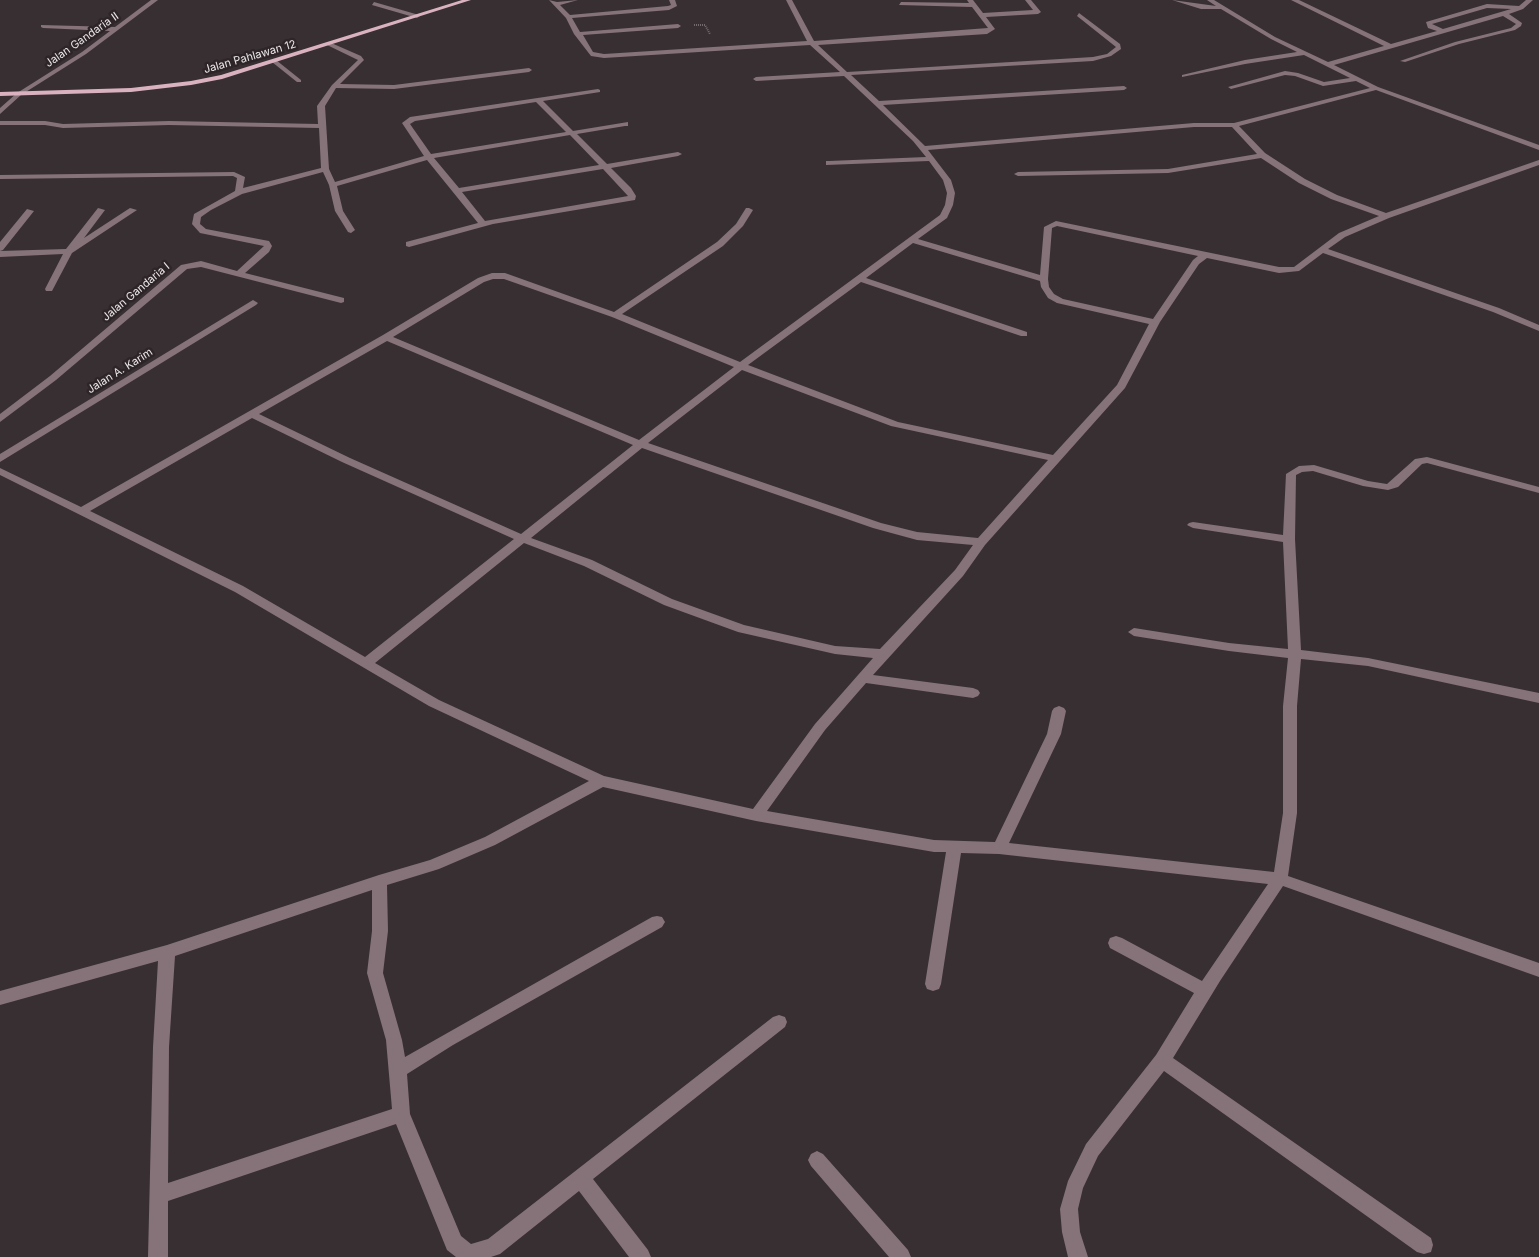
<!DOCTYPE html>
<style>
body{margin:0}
canvas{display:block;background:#372f32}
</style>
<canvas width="1539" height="1257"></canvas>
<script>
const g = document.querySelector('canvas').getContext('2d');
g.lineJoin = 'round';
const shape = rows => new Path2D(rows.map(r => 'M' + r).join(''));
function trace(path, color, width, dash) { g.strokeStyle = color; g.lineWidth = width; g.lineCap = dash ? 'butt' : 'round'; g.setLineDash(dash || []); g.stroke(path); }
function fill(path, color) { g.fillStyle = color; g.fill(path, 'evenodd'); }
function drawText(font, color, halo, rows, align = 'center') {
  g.font = font + ' Inter,sans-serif'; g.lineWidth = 5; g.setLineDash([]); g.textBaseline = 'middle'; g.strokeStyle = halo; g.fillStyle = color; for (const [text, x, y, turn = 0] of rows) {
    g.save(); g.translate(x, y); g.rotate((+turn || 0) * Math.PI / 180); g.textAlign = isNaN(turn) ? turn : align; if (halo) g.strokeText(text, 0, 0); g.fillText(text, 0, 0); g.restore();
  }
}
const path = shape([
 [694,25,705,25,710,34]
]);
const minor = shape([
 [151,0,158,0,86,54,21,95,0,114,0,108,17,93,82,52,110,31,43,28,41,27,41,25,115,27,151,0],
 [549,0,557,2,578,0,560,5,570,15,668,6,671,5,669,0,675,0,677,6,669,10,572,18,580,32,678,24,681,26,678,28,583,35,593,52,604,54,807,41,786,0,792,0,814,41,988,28,972,7,899,5,901,2,969,3,967,0,973,0,983,13,1033,10,1025,0,1031,0,1041,12,1038,14,986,17,995,29,987,34,818,45,847,72,1093,57,1107,54,1116,47,1077,16,1079,13,1120,44,1121,49,1111,56,1093,61,851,75,879,101,1124,86,1127,88,1124,90,883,105,925,146,1194,123,1234,123,1370,88,1356,81,1323,86,1295,76,1285,75,1231,89,1228,87,1285,71,1298,73,1324,82,1350,78,1304,55,1245,64,1182,77,1182,75,1245,60,1297,52,1271,39,1221,9,1201,9,1172,0,1216,6,1207,0,1214,0,1275,37,1328,62,1384,46,1291,0,1299,0,1391,44,1437,31,1428,28,1426,22,1487,4,1519,6,1526,0,1533,0,1523,9,1509,14,1522,23,1521,26,1515,30,1459,44,1405,62,1400,61,1455,42,1511,28,1516,24,1503,16,1334,65,1378,87,1539,145,1539,150,1376,90,1239,126,1265,153,1305,179,1337,195,1386,213,1539,160,1539,165,1389,218,1345,237,1328,249,1499,308,1539,325,1539,331,1493,312,1323,253,1299,271,1279,273,1207,258,1199,264,1160,322,1125,388,985,545,963,576,873,675,973,688,978,690,980,693,978,696,973,698,866,683,825,730,767,811,934,840,995,842,1047,734,1052,711,1054,708,1059,706,1064,708,1066,711,1061,734,1009,843,1274,872,1283,813,1283,706,1288,658,1229,651,1134,636,1128,632,1134,628,1229,643,1288,649,1283,542,1193,528,1187,525,1189,523,1193,522,1283,535,1286,474,1299,466,1314,465,1368,481,1387,484,1415,459,1427,457,1539,487,1539,493,1427,463,1422,464,1398,487,1388,490,1363,486,1313,471,1302,472,1296,475,1295,539,1301,650,1368,658,1539,693,1539,703,1368,666,1301,659,1297,706,1297,813,1288,876,1539,963,1539,977,1283,886,1220,981,1173,1058,1431,1238,1433,1245,1431,1252,1424,1254,1417,1252,1164,1071,1098,1156,1083,1188,1078,1209,1080,1232,1088,1257,1068,1257,1062,1232,1060,1209,1068,1181,1086,1144,1156,1055,1194,993,1110,948,1108,943,1110,938,1116,936,1122,938,1202,981,1268,884,999,854,961,853,941,984,939,989,933,991,927,989,925,984,946,852,934,852,756,821,603,787,495,845,439,869,387,885,388,931,383,973,402,1040,405,1057,652,917,657,916,662,917,665,922,662,927,453,1045,407,1074,410,1114,461,1236,471,1244,488,1239,773,1017,779,1015,785,1017,787,1022,785,1027,593,1179,648,1250,651,1257,629,1257,579,1191,500,1254,491,1257,456,1257,447,1250,396,1124,168,1201,168,1257,148,1257,153,1047,158,961,0,1005,0,991,167,945,379,875,430,860,485,837,589,781,429,706,235,592,0,475,0,468,81,507,383,335,478,278,492,273,505,273,614,312,717,242,736,224,746,208,749,208,753,210,743,226,723,246,622,314,740,362,940,215,945,205,947,193,943,180,929,161,826,165,826,161,829,161,926,157,913,141,844,76,756,81,753,79,756,77,840,72,810,45,604,58,591,56,574,34,566,18,549,0],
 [1487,8,1511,9,1443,29,1432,24,1487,8],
 [1194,127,1232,127,1257,154,1168,169,1018,172,1014,174,1018,176,1168,173,1261,158,1299,183,1331,199,1379,216,1339,233,1294,267,1279,267,1056,221,1044,227,1040,275,918,239,947,218,953,205,955,193,951,180,928,150,1194,127],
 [1057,226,1198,256,1193,260,1153,319,1063,299,1054,294,1049,287,1048,279,1052,228,1057,226],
 [913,243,1040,281,1041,287,1048,298,1057,303,1149,324,1117,385,1053,455,898,422,748,365,861,282,1021,336,1027,336,1027,332,866,278,913,243],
 [493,279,504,279,612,317,734,367,639,440,393,337,484,282,493,279],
 [387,341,633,445,521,534,350,458,259,414,387,341],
 [742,370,891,426,1048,460,978,538,917,532,881,523,648,443,742,370],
 [252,418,342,462,514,539,365,657,243,586,90,511,252,418],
 [642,448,873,528,917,540,973,545,955,570,880,649,835,646,744,625,672,599,592,560,531,538,642,448],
 [524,543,584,566,664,605,738,632,835,654,873,658,815,724,753,809,604,776,439,700,375,663,524,543],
 [372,890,372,931,367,973,386,1040,392,1109,168,1183,169,1047,175,956,372,890],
 [374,2,419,15,420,16,417,18,372,5,374,2],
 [329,42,361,56,364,60,340,84,394,85,529,68,532,70,529,72,394,89,336,88,325,106,329,169,335,182,424,156,402,123,410,117,598,89,600,90,600,92,543,101,573,131,628,122,628,126,625,126,577,134,607,164,678,152,682,154,678,156,611,168,631,188,636,196,635,200,493,224,409,247,406,246,406,242,478,223,427,160,337,186,343,211,355,230,351,233,348,232,335,211,329,185,323,172,242,194,211,210,201,217,200,224,206,229,269,241,272,246,269,252,245,273,344,298,344,302,341,303,201,267,187,269,56,380,0,422,0,414,50,376,181,265,201,261,237,271,264,246,200,233,192,224,194,214,235,191,237,178,233,176,0,179,0,175,234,172,245,177,243,188,321,168,319,128,169,125,63,128,45,125,0,125,0,121,45,121,63,124,169,121,318,124,317,106,332,85,358,60,327,45,326,44,329,42],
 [536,102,566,132,431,154,410,124,415,121,536,102],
 [570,135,599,165,459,188,434,158,570,135],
 [603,169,628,196,485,221,462,192,603,169],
 [272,60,276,60,301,80,301,82,297,82,272,62,272,60],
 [98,208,105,210,84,238,130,208,137,210,72,253,52,291,46,291,45,289,63,254,0,257,0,251,66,249,98,208],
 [27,209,34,211,3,250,0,251,0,242,27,209],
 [253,300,258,303,256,305,0,462,0,454,253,300],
 [817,1151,823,1154,908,1250,911,1257,889,1257,811,1166,808,1160,811,1154,817,1151]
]);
const major = shape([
 [462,0,471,0,222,79,191,85,131,92,0,96,0,92,131,88,191,81,221,75,462,0]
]);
const farStreetnames = [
 ["Jalan Gandaria II",82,40,-35],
 ["Jalan Pahlawan 12",250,57,-16],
 ["Jalan Gandaria I",136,292,-40],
 ["Jalan A. Karim",120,371,-32]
];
trace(path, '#726b6e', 2, [1, 1]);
fill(minor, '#867279');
fill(major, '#dab1bf');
drawText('11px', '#ebe6e8', '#2d2528', farStreetnames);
</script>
